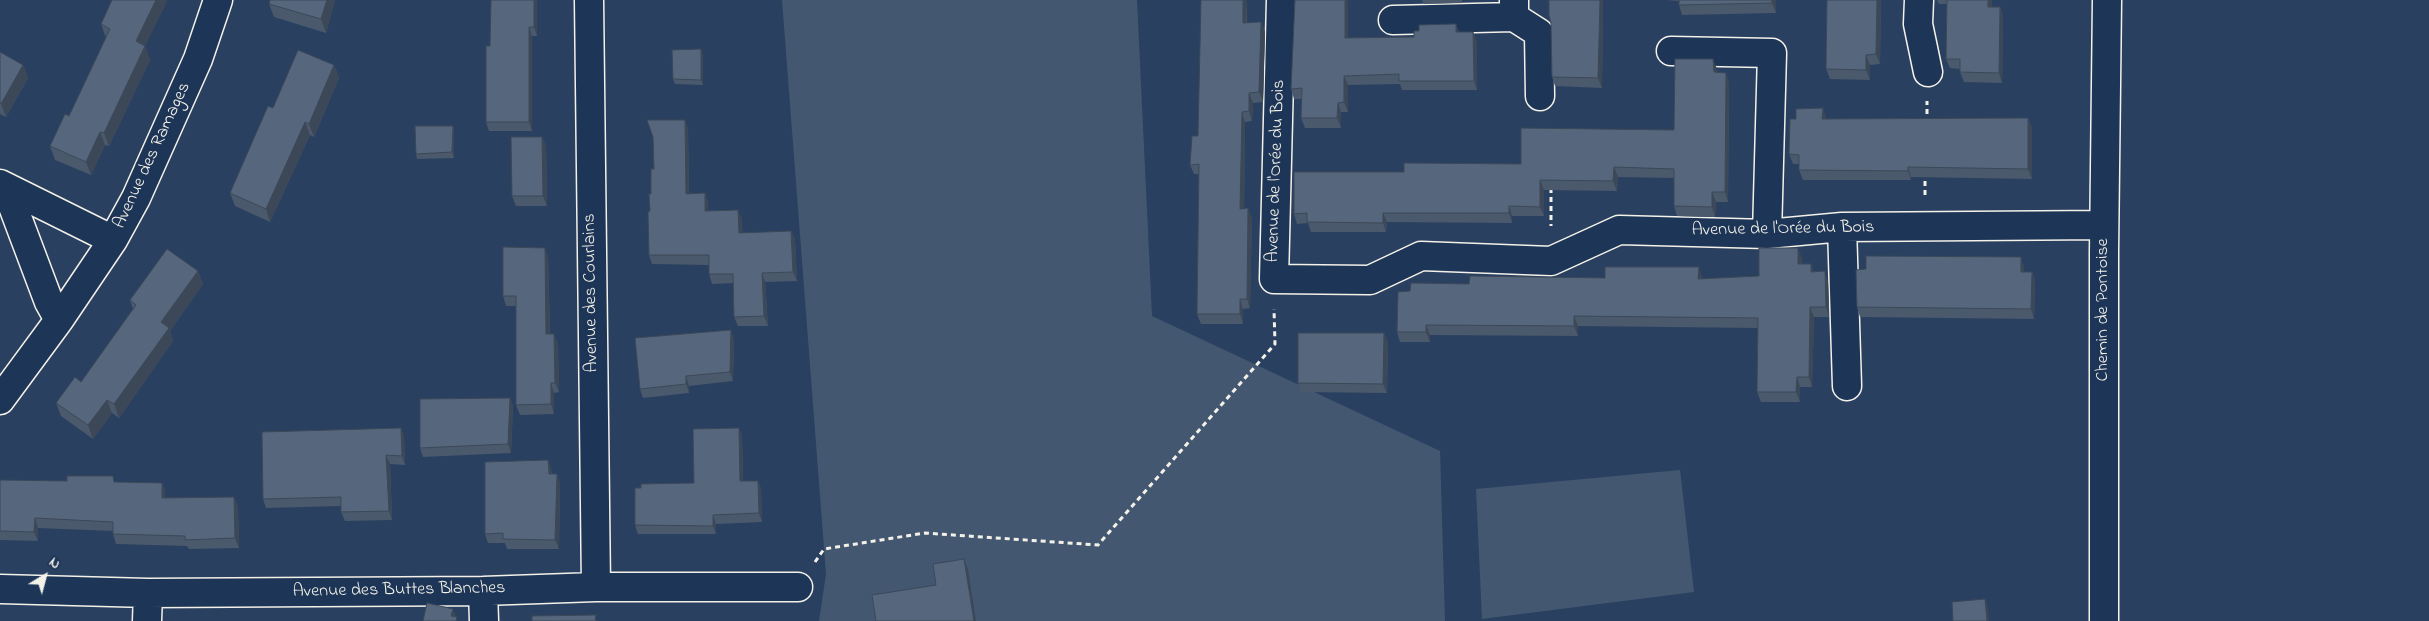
<!DOCTYPE html>
<meta charset="utf-8">
<style>
body{margin:0}
#map{position:relative;width:2429px;height:621px;overflow:hidden;background:#2a4060;font-family:"Indie Flower",sans-serif}
canvas{display:block}
.north{position:absolute;left:20px;top:551px;width:50px;height:50px;-webkit-text-stroke:4px #1d3557;paint-order:stroke;rotate:37deg;font-size:14px;font-weight:700;line-height:20px;text-align:center;color:#f4f1e8}
.north::after{content:'';display:block;margin:auto;width:18px;height:22px;background:#f4f1e8;clip-path:polygon(50% 0,100% 100%,50% 72%,0 100%)}
</style>
<div id="map">
<canvas width="2429" height="621"></canvas>
<div class="north">N</div>
</div>
<script>
const g = document.querySelector('canvas').getContext('2d');
g.lineJoin = 'round';
function fill(path, color) { g.fillStyle = color; g.fill(path, 'evenodd'); }
const shape = rows => new Path2D(rows.map(r => 'M' + r).join(''));
function trace(path, color, width, dash) { g.strokeStyle = color; g.lineWidth = width; g.lineCap = dash ? 'butt' : 'round'; g.setLineDash(dash || []); g.stroke(path); }
function drawText(font, color, halo, rows, align = 'center') {
  g.font = font + ' "Indie Flower",sans-serif'; g.lineWidth = 4.5; g.setLineDash([]); g.textBaseline = 'middle'; g.strokeStyle = halo; g.fillStyle = color; for (const [text, x, y, turn = 0] of rows) {
    g.save(); g.translate(x, y); g.rotate((+turn || 0) * Math.PI / 180); g.textAlign = isNaN(turn) ? turn : align; if (halo) g.strokeText(text, 0, 0); g.fillText(text, 0, 0); g.restore();
  }
}
const green = shape([
 [782,0,1137,0,1152,316,1440,451,1445,621,819,621,826,574],
 [1680,470,1694,592,1482,619,1476,489]
]);
const path = shape([
 [1927,123,1927,101],
 [1551,188,1551,226],
 [1925,195,1925,174],
 [815,562,824,549,925,533,1098,545,1275,344,1274,309]
]);
const street = shape([
 [589,0,596,587],
 [1281,0,1274,279,1370,280,1421,256,1551,261,1619,230,1767,234,1842,227,2104,225],
 [1919,0,1918,24,1928,72],
 [1514,17,1539,33,1540,96],
 [1393,20,1514,17,1514,0],
 [1671,51,1772,53,1767,234],
 [0,184,113,240],
 [6,188,49,302,59,320],
 [1842,227,1847,386],
 [0,400,59,320,113,240,136,198,198,59,218,0],
 [0,589,148,593,483,591,596,587,798,587],
 [483,591,484,621],
 [147,621,148,593],
 [2104,621,2104,252,2107,0]
]);
const wall = shape([
 [335,0,326,33,274,17,269,4],
 [537,0,537,36,532,36,532,131,489,131,486,122,490,46],
 [1295,0,1348,0,1348,38,1414,37,1459,32,1473,32,1477,42,1477,90,1402,90,1400,84,1348,85,1348,112,1341,112,1341,128,1305,128,1301,118,1302,99,1294,99,1291,89],
 [1422,0,1462,0,1462,3,1424,4],
 [1603,0,1602,88,1555,86,1552,77,1551,23],
 [1666,0,1776,0,1776,13,1682,15,1679,5,1679,1],
 [1827,0,1881,0,1880,64,1870,65,1870,80,1830,79,1826,69],
 [1937,0,1992,0,1992,7,2000,7,2003,16,2002,83,1964,82,1960,72,1960,69,1950,68,1946,59,1947,4,1939,4],
 [167,1,145,46,150,60,109,146,105,145,91,175,55,160,50,146,69,116,106,38,101,24],
 [1247,2,1247,23,1261,22,1265,32,1263,102,1253,103,1252,121,1245,122,1244,209,1252,218,1250,308,1243,309,1243,324,1201,324,1197,314,1199,174,1194,174,1190,165,1198,136],
 [0,52,23,65,28,78,6,117,0,114],
 [703,54,703,85,675,84,673,79],
 [334,65,339,78,314,137,310,135,270,222,235,206,230,193,273,108],
 [1717,69,1717,72,1729,82,1728,202,1716,202,1715,217,1677,216,1674,206,1674,178,1618,177,1617,191,1544,190,1544,216,1512,216,1512,223,1387,222,1386,232,1311,232,1308,223,1297,224,1294,214,1404,172,1521,164,1674,130],
 [1826,117,1826,119,2032,127,2032,179,1911,177,1911,180,1803,180,1799,170,1799,164,1793,164,1789,154],
 [453,126,454,131,454,158,417,159,416,154],
 [688,129,689,194,705,193,708,203,708,211,742,219,742,233,791,231,795,240,797,281,765,282,768,326,738,326,734,317,733,283,712,284,709,274,709,265,652,264,649,255,650,211,654,169],
 [542,137,546,147,547,206,516,206,512,196],
 [548,257,550,334,558,343,559,392,554,393,554,414,520,415,516,405,516,306,506,306,503,296],
 [1802,258,1802,264,1828,281,1829,317,1814,317,1812,387,1800,387,1800,402,1761,402,1757,392,1758,328,1578,326,1578,336,1430,335,1430,342,1400,342,1397,332,1410,291,1469,284,1605,278,1702,277,1702,279,1759,276],
 [2024,267,2024,272,2032,272,2035,281,2034,319,1860,317,1857,307],
 [198,271,203,284,170,331,173,341,119,418,112,413,93,439,61,416,56,403,81,382,133,309,130,300],
 [1384,333,1388,343,1387,393,1301,392,1298,383],
 [734,339,733,381,689,386,689,393,643,398,640,389],
 [510,398,513,406,511,453,423,457,420,448],
 [401,428,404,437,405,465,390,464,392,520,345,521,341,512,341,506,266,508,263,499],
 [739,428,742,436,743,481,758,481,761,489,762,522,716,524,716,534,638,534,635,525,694,483],
 [548,460,551,470,552,474,557,474,560,484,559,549,507,549,505,543,488,543,485,534],
 [0,480,162,483,165,492,165,498,238,506,239,548,189,549,187,546,116,544,113,534,113,531,38,528,38,541,0,540]
]);
const shadedWall = shape([
 [156,0,166,0,167,1,141,55,136,41],
 [327,0,335,0,326,33,321,19],
 [534,0,537,0,537,36,534,27],
 [1243,0,1246,0,1247,2,1246,32,1243,23],
 [1345,0,1348,0,1348,48,1345,38],
 [1600,0,1603,0,1602,88,1598,78],
 [1772,0,1776,0,1776,13,1772,3],
 [1877,0,1881,0,1880,64,1876,54],
 [1988,0,1992,0,1992,16,1988,7],
 [2000,7,2003,16,2002,83,1999,73],
 [1261,22,1265,32,1263,102,1259,92],
 [1456,24,1460,34,1456,32],
 [529,27,532,36,532,131,529,122],
 [1473,32,1477,42,1477,90,1474,81],
 [145,46,150,60,109,146,104,133],
 [701,49,703,54,703,85,701,80],
 [1866,55,1870,65,1870,80,1866,70],
 [1713,59,1717,69,1717,82,1714,72],
 [23,65,28,78,6,117,1,104],
 [334,65,339,78,314,137,309,124],
 [1726,73,1729,82,1728,202,1725,192],
 [1344,76,1348,85,1348,112,1344,102],
 [1249,93,1253,103,1252,121,1249,111],
 [1338,103,1341,112,1341,128,1337,118],
 [1823,108,1826,117,1826,129,1822,119],
 [1242,112,1245,122,1244,219,1240,209],
 [2028,118,2032,127,2032,179,2028,169],
 [685,120,688,129,689,203,686,194],
 [305,122,310,135,270,222,266,209],
 [453,126,454,131,454,158,452,152],
 [100,132,105,145,91,175,86,162],
 [542,137,546,147,547,206,543,196],
 [1614,167,1618,177,1617,191,1613,181],
 [1908,167,1911,177,1911,180,1908,171],
 [1540,180,1544,190,1544,216,1540,207],
 [1712,192,1716,202,1715,217,1712,207],
 [705,193,708,203,708,220,705,211],
 [1509,206,1512,216,1512,223,1509,213],
 [1248,208,1252,218,1250,308,1247,299],
 [738,210,742,219,743,243,739,233],
 [1383,213,1387,222,1386,232,1383,223],
 [791,231,795,240,797,281,793,272],
 [545,248,548,257,550,343,546,334],
 [1798,248,1802,258,1801,274,1798,264],
 [2021,257,2024,267,2024,282,2021,272],
 [1811,264,1814,273,1811,272],
 [1699,267,1702,277,1702,289,1698,279],
 [198,271,203,284,170,331,173,341,119,418,114,404,161,322],
 [1825,271,1828,281,1829,317,1826,307],
 [2032,272,2035,281,2034,319,2031,309],
 [762,273,765,282,768,326,764,316],
 [1240,299,1243,309,1243,324,1240,314],
 [1810,307,1814,317,1812,387,1809,377],
 [1574,316,1578,326,1578,336,1574,326],
 [1426,325,1430,335,1430,342,1426,332],
 [731,330,734,339,733,381,730,372],
 [1384,333,1388,343,1387,393,1383,384],
 [554,334,558,343,559,392,555,383],
 [686,376,689,386,689,393,686,384],
 [1797,377,1800,387,1800,402,1796,392],
 [551,383,554,393,554,414,551,404],
 [510,398,513,406,511,453,508,444],
 [107,400,112,413,93,439,88,425],
 [401,428,404,437,405,465,402,456],
 [739,428,742,436,743,490,740,481],
 [386,455,390,464,392,520,389,511],
 [548,460,551,470,553,484,549,474],
 [557,474,560,484,559,549,555,540],
 [758,481,761,489,762,522,759,513],
 [162,483,165,492,165,508,162,498],
 [234,497,238,506,239,548,235,538],
 [713,515,716,524,716,534,713,526],
 [35,518,38,528,38,541,34,532],
 [964,559,968,569,976,621,974,621],
 [1985,599,1988,608,1989,621,1987,621],
 [453,609,456,616,455,621,451,616]
]);
const building = shape([
 [112,0,156,0,136,41,145,46,104,133,100,132,86,162,50,146,65,114,69,116,110,29,101,24,112,0],
 [270,0,327,0,321,19,269,4,270,0],
 [491,0,534,0,534,27,529,27,529,122,486,122,486,46,490,46,491,0],
 [1201,0,1243,0,1243,23,1261,22,1259,92,1249,93,1249,111,1242,112,1240,209,1248,208,1247,299,1240,299,1240,314,1197,314,1199,164,1190,165,1192,136,1198,136,1201,0],
 [1295,0,1345,0,1345,38,1414,37,1414,31,1419,31,1419,25,1456,24,1456,32,1473,32,1474,81,1399,81,1399,74,1344,76,1344,102,1338,103,1337,118,1301,118,1302,88,1291,89,1295,0],
 [1549,0,1600,0,1598,78,1552,77,1551,23,1549,15,1549,0],
 [1679,0,1772,0,1772,3,1679,5,1679,0],
 [1827,0,1877,0,1876,54,1866,55,1866,70,1826,69,1827,0],
 [1947,0,1988,0,1988,7,2000,7,1999,73,1960,72,1960,59,1946,59,1947,0],
 [701,49,701,80,673,79,672,50,701,49],
 [298,50,334,65,309,124,305,122,266,209,230,193,268,106,273,108,298,50],
 [0,52,23,65,1,104,0,103,0,52],
 [1675,59,1713,59,1714,72,1726,73,1725,192,1712,192,1712,207,1674,206,1674,169,1614,167,1613,181,1540,180,1540,207,1509,206,1509,213,1383,213,1383,223,1307,222,1307,213,1294,214,1294,172,1404,172,1404,163,1521,164,1521,128,1674,130,1675,59],
 [1823,108,1822,119,2028,118,2028,169,1908,167,1908,171,1799,170,1799,155,1789,154,1790,119,1796,119,1796,109,1823,108],
 [647,120,685,120,686,194,705,193,705,211,738,210,739,233,791,231,793,272,762,273,764,316,734,317,733,274,709,274,709,255,649,255,648,212,650,211,649,194,651,194,651,169,654,169,653,137,647,120],
 [415,126,453,126,452,152,416,154,415,126],
 [511,137,542,137,543,196,512,196,511,137],
 [503,247,545,248,546,334,554,334,555,383,551,383,551,404,516,405,516,296,503,296,503,247],
 [1759,248,1798,248,1798,264,1811,264,1811,272,1825,271,1826,307,1810,307,1809,377,1797,377,1796,392,1757,392,1758,318,1574,316,1574,326,1426,325,1426,332,1397,332,1398,292,1410,291,1411,283,1469,284,1470,276,1605,278,1605,267,1699,267,1698,279,1759,276,1759,248],
 [167,249,198,271,161,322,169,328,114,404,107,400,88,425,56,403,75,377,81,382,136,305,130,300,167,249],
 [1866,256,2021,257,2021,272,2032,272,2031,309,1857,307,1856,270,1866,269,1866,256],
 [731,330,730,372,686,376,686,384,640,389,635,338,731,330],
 [1298,333,1384,333,1383,384,1298,383,1298,333],
 [510,398,508,444,420,448,420,399,510,398],
 [401,428,402,456,386,455,389,511,341,512,341,497,263,499,262,432,401,428],
 [739,428,740,481,758,481,759,513,713,515,713,526,635,525,635,488,641,488,641,484,694,483,693,429,739,428],
 [548,460,549,474,557,474,555,540,503,539,503,533,485,534,485,462,548,460],
 [67,476,113,476,114,482,162,483,162,498,234,497,235,538,185,540,185,536,113,534,113,522,35,518,34,532,0,531,0,480,67,481,67,476],
 [964,559,974,621,876,621,872,595,936,585,933,564,964,559],
 [1985,599,1987,621,1953,621,1952,602,1985,599],
 [427,603,453,609,451,616,457,617,456,621,423,621,427,603],
 [596,615,595,620,599,621,532,621,532,616,596,615]
]);
const streetNames = [
 ["Avenue des Ramages",153,156,-65],
 ["Avenue de l'Orée du Bois",1277,171,-88],
 ["Avenue de l'Orée du Bois",1783,230,-1],
 ["Avenue des Courlains",592,293,-91],
 ["Chemin de Pontoise",2104,310,-90],
 ["Avenue des Buttes Blanches",399,591,-1]
];
fill(green, '#445771');
trace(street, '#f4f1e8', 31);
trace(path, '#f4f1e8', 3, [5, 4]);
trace(street, '#1d3557', 28);
fill(wall, '#4a596c');
fill(shadedWall, '#3c4858');
fill(building, '#56677d');
trace(building, '#3c4858', 1);
drawText('18px', '#f4f1e8', '#1d3557', streetNames);
</script>
